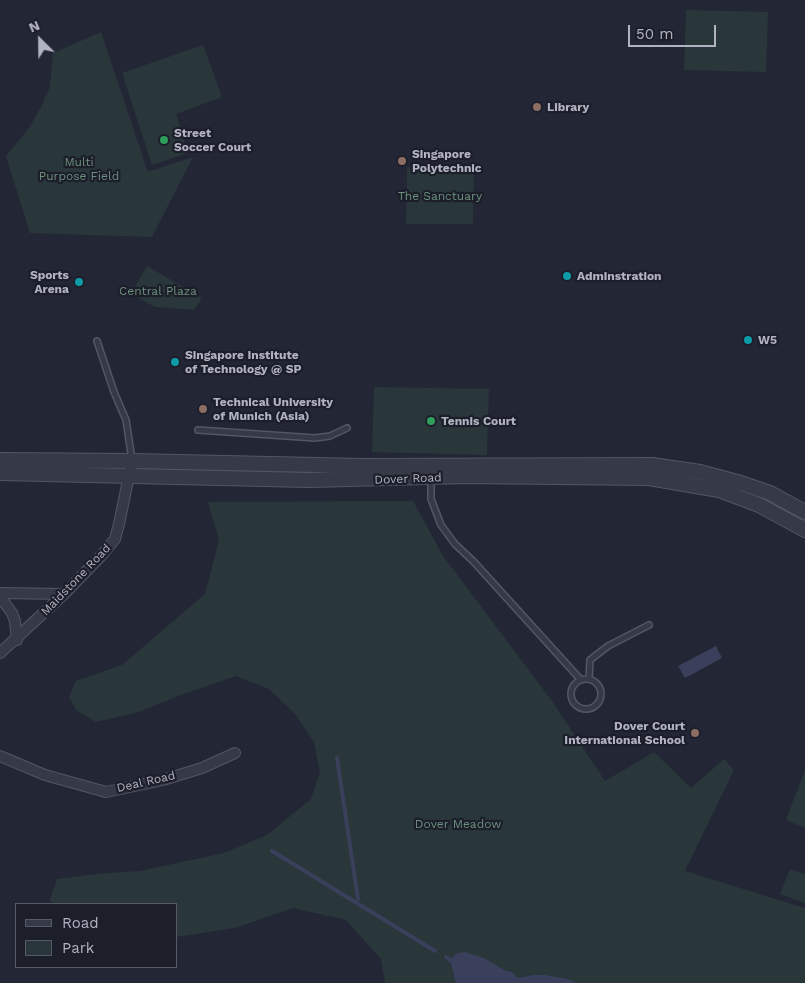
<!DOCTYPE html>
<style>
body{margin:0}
#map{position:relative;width:805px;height:983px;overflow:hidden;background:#232735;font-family:"Work Sans",sans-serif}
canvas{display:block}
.legend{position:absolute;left:15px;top:903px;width:162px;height:65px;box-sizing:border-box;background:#1c1e2a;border:1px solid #585a67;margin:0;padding:6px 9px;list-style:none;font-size:15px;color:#b1b3c2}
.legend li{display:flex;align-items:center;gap:10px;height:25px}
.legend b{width:25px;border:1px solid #585a67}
.north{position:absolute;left:15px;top:15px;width:50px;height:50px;-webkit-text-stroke:4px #1c1e2a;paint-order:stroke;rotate:337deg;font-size:14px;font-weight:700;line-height:20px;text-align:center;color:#b1b3c2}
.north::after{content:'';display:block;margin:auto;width:18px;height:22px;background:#b1b3c2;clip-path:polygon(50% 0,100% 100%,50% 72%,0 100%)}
.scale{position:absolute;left:628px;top:25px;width:88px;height:22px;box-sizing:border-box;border:2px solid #b1b3c2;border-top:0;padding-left:6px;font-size:15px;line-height:18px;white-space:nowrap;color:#b1b3c2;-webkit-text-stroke:4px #1c1e2a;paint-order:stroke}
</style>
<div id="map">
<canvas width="805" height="983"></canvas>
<ul class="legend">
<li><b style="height:6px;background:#363946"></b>Road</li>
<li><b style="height:14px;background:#29363a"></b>Park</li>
</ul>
<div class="north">N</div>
<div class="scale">50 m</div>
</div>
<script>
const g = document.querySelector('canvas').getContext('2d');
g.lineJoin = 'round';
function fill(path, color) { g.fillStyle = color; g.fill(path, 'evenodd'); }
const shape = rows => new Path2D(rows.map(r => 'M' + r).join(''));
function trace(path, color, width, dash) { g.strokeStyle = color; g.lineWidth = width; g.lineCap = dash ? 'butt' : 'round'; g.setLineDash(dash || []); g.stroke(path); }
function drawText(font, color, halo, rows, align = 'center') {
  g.font = font + ' "Work Sans",sans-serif'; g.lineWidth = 4.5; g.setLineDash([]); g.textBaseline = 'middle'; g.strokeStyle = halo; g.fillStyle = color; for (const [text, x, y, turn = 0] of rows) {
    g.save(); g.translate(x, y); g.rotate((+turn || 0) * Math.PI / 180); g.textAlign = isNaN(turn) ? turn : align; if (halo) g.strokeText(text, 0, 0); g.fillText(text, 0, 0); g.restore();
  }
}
const green = shape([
 [686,10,768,12,766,72,684,70],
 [101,32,148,172,193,157,152,237,30,233,6,156,29,128,41,107,50,87,53,53],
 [203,45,222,97,176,114,188,153,152,165,122,73],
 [407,167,474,168,473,224,406,224],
 [147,266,202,298,194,310,155,307,131,294],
 [374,387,489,389,487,455,372,452],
 [413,501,443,556,552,701,605,781,654,752,691,788,724,759,734,770,685,871,805,908,805,983,385,983,381,959,346,920,293,908,235,928,176,937,176,904,53,904,50,900,57,879,96,874,140,871,224,853,267,835,311,799,320,772,314,742,295,714,269,689,236,676,178,696,139,712,96,722,76,710,69,697,76,681,122,665,205,594,219,540,208,502],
 [805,770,805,828,786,820],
 [790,869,805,874,805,903,780,894]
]);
const water = shape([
 [716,646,722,658,685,678,678,666],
 [465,952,484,958,504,970,512,972,517,978,534,975,545,975,567,979,576,983,456,983,450,960,457,953]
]);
const stream = shape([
 [337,758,358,899],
 [272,851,435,951],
 [446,957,450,960]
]);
const service = shape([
 [97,341,114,392,126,420,132,460],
 [198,430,315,438,330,436,347,428],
 [431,479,431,499,441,525,455,544,474,562,581,680],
 '571 694a15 15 0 1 1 30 0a15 15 0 1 1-30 0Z',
 [589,679,590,660,608,646,649,625]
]);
const minor = shape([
 [0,593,64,594],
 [0,597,12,613,15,621,17,640],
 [0,653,64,594,101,556,115,539,119,524,132,461],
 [0,756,45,775,106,792,163,780,202,768,235,753]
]);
const tertiary = shape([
 [0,460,132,461,363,466,652,465,700,472,741,483,770,493,805,512],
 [0,473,309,480,466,476,649,478,719,490,759,505,805,530]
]);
const markers = [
 [537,107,5,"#8d6e63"],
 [164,140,5,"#2e9e5b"],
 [402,161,5,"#8d6e63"],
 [567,276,5,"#0f9aa8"],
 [79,282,5,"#0f9aa8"],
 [748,340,5,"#0f9aa8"],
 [175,362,5,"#0f9aa8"],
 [203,409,5,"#8d6e63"],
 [431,421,5,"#2e9e5b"],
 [695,733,5,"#8d6e63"]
];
const poiNames = [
 ["Library",547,107],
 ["Street",174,133],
 ["Soccer Court",174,147],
 ["Singapore",412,154],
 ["Polytechnic",412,168],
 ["Sports",69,275,"right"],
 ["Arena",69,289,"right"],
 ["Adminstration",577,276],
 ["W5",758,340],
 ["Singapore Institute",185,355],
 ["of Technology @ SP",185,369],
 ["Technical University",213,402],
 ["of Munich (Asia)",213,416],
 ["Tennis Court",441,421],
 ["Dover Court",685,726,"right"],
 ["International School",685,740,"right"]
];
const parkNames = [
 ["Multi",79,162],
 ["Purpose Field",79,176],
 ["The Sanctuary",440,196],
 ["Central Plaza",158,291],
 ["Dover Meadow",458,824]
];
const streetNames = [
 ["Dover Road",408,479,-2],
 ["Maidstone Road",76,580,-46],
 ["Deal Road",146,782,-13]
];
fill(green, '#29363a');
fill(water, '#3a405c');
trace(stream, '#3a405c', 4);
trace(service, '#545664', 8);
trace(minor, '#545664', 12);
trace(tertiary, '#545664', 16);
trace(service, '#363946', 5);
trace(minor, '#363946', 10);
trace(tertiary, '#363946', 14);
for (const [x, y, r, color] of markers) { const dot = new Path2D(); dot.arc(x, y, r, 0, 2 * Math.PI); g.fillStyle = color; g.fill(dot); trace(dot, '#1c1e2a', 2); }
drawText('bold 12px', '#b1b3c2', '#1c1e2a', poiNames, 'left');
drawText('12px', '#6b907c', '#1c1e2a', parkNames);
drawText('12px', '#b1b3c2', '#1c1e2a', streetNames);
</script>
